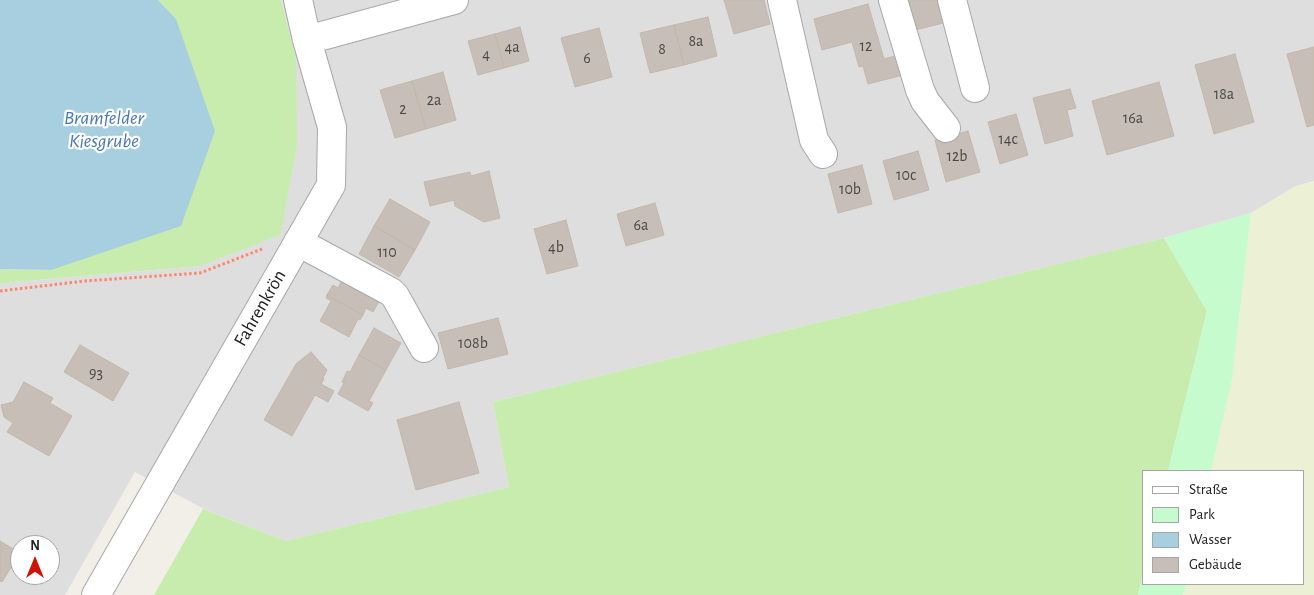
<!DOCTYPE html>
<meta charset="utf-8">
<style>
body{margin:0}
#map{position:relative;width:1314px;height:595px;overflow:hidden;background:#f2efe8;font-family:"Alegreya Sans",sans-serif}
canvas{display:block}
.legend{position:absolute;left:1142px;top:470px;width:162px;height:115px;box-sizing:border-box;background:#fff;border:1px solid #a6a6a6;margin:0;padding:6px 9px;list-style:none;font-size:15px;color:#212121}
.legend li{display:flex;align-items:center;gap:10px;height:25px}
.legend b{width:25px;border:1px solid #a6a6a6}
.north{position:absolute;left:10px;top:535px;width:50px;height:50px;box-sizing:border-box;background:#fff;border:1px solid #a6a6a6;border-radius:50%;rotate:0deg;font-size:14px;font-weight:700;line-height:20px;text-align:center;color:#212121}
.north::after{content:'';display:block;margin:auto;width:18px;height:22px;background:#d31000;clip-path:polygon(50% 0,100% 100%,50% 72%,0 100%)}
</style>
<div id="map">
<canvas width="1314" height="595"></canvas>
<ul class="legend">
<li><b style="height:6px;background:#fff"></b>Straße</li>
<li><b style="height:14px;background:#c6fbce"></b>Park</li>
<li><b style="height:14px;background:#a8cfe0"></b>Wasser</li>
<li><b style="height:14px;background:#c7bfb7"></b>Gebäude</li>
</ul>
<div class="north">N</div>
</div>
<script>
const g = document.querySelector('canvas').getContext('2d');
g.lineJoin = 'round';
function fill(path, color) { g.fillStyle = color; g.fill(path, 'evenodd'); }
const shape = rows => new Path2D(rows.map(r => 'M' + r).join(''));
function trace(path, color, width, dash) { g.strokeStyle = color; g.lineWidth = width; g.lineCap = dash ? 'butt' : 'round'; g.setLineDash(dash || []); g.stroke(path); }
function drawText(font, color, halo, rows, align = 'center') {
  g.font = font + ' "Alegreya Sans",sans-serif'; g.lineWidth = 4.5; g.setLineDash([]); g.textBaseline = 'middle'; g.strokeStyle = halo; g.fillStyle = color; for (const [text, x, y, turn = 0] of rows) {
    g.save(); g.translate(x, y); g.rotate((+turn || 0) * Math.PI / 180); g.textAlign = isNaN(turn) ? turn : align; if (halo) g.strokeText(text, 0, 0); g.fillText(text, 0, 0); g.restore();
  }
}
const residential = shape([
 [281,0,1314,0,1314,181,1296,186,1251,213,1164,238,493,402,509,487,286,541,204,509,135,472,65,595,0,595,0,284,13,282,200,266,296,59],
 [20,545,50,545,50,575,20,575]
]);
const farmland = shape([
 [1314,181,1314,595,1183,595,1186,584,1303,584,1303,471,1211,471,1232,379,1251,213,1296,186]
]);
const grass = shape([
 [158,0,281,0,296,59,297,146,280,235,200,266,13,282,0,284,0,269,51,270,176,19],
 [1164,238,1207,311,1168,471,1143,471,1143,574,1138,595,154,595,203,509,286,541,509,487,493,402]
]);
const park = shape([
 [1251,213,1232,379,1211,471,1168,471,1207,311,1164,238],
 [1143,574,1143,584,1186,584,1183,595,1138,595]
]);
const water = shape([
 [0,0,158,0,176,19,215,131,181,226,51,270,0,269]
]);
const building = shape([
 [724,0,764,0,770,24,734,34,724,0],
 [902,0,937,0,943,23,911,31,902,0],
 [868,4,884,59,902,54,907,74,868,84,863,66,859,67,852,42,822,50,814,19,868,4],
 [708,17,717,56,684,65,674,25,708,17],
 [674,25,684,65,650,73,640,33,674,25],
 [520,27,529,61,504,68,495,34,520,27],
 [599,28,612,77,575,87,561,38,599,28],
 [495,34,504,68,478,75,468,41,495,34],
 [1314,47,1314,125,1307,127,1287,54,1314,47],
 [1235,54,1254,122,1214,134,1195,65,1235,54],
 [443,72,456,120,426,129,412,81,443,72],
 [412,81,426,129,395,138,380,90,412,81],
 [1159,82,1174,136,1107,155,1092,101,1159,82],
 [1070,89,1076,108,1067,110,1073,136,1045,144,1033,98,1070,89],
 [1016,114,1028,155,1000,164,988,122,1016,114],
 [968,131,980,172,946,182,935,140,968,131],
 [918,151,929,190,894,200,883,161,918,151],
 [862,165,872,204,838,213,828,174,862,165],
 [489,171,500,218,484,222,455,206,454,200,430,206,424,182,470,172,471,176,489,171],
 [390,199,430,222,415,250,374,226,390,199],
 [655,203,664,235,626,246,617,214,655,203],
 [566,220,578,266,547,274,534,229,566,220],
 [374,226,415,250,399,277,359,254,374,226],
 [345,275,382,296,373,312,366,308,363,315,327,295,333,285,338,288,345,275],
 [327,295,363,315,360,320,358,319,349,337,320,321,331,301,326,298,327,295],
 [498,318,508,354,448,369,438,333,498,318],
 [374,328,401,343,386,370,359,355,374,328],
 [80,345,129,373,113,401,64,372,80,345],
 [311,352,327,370,323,378,324,379,321,384,334,391,328,402,315,395,292,436,264,420,296,364,311,352],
 [359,355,386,370,369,401,373,403,368,411,338,394,344,383,342,382,347,371,350,372,359,355],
 [24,382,53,398,50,403,72,416,49,456,7,432,13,423,4,417,1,405,13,402,24,382],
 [459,402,479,473,416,490,397,420,459,402],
 [0,541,20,553,2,582,0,581,0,541]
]);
const path = shape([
 [0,291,85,281,200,273,262,249]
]);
const minor = shape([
 [782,0,814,140,823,154],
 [893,0,920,90,925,101,946,128],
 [952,0,975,88],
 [307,40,454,0],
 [298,242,391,292,395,296,424,348],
 [96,595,331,185,332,127,307,40,298,0]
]);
const numberNames = [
 ["8a",696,41],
 ["12",866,46],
 ["4a",512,47],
 ["8",662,49],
 ["4",486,54],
 ["6",587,58],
 ["18a",1224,94],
 ["2a",434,100],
 ["2",403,109],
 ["16a",1133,118],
 ["14c",1008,139],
 ["12b",957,156],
 ["10c",906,175],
 ["10b",850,189],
 ["6a",641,225],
 ["4b",556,247],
 ["110",387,252],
 ["108b",473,343],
 ["93",96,373]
];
const streetNames = [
 ["Fahrenkrön",260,308,-60]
];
const waterNames = [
 ["Bramfelder",104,118],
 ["Kiesgrube",104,141]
];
fill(residential, '#dfdede');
fill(farmland, '#ecf0d4');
fill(grass, '#c7ecae');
fill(park, '#c6fbce');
fill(water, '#a8cfe0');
fill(building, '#c7bfb7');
trace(building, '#c4b7aa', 1);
trace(minor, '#a8a8a8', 30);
trace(path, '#fc886e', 3, [2.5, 2.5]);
trace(minor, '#fff', 28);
drawText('16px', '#4a4846', null, numberNames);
drawText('19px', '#212121', '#fff', streetNames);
drawText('italic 20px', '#4a77b4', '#fff', waterNames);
</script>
